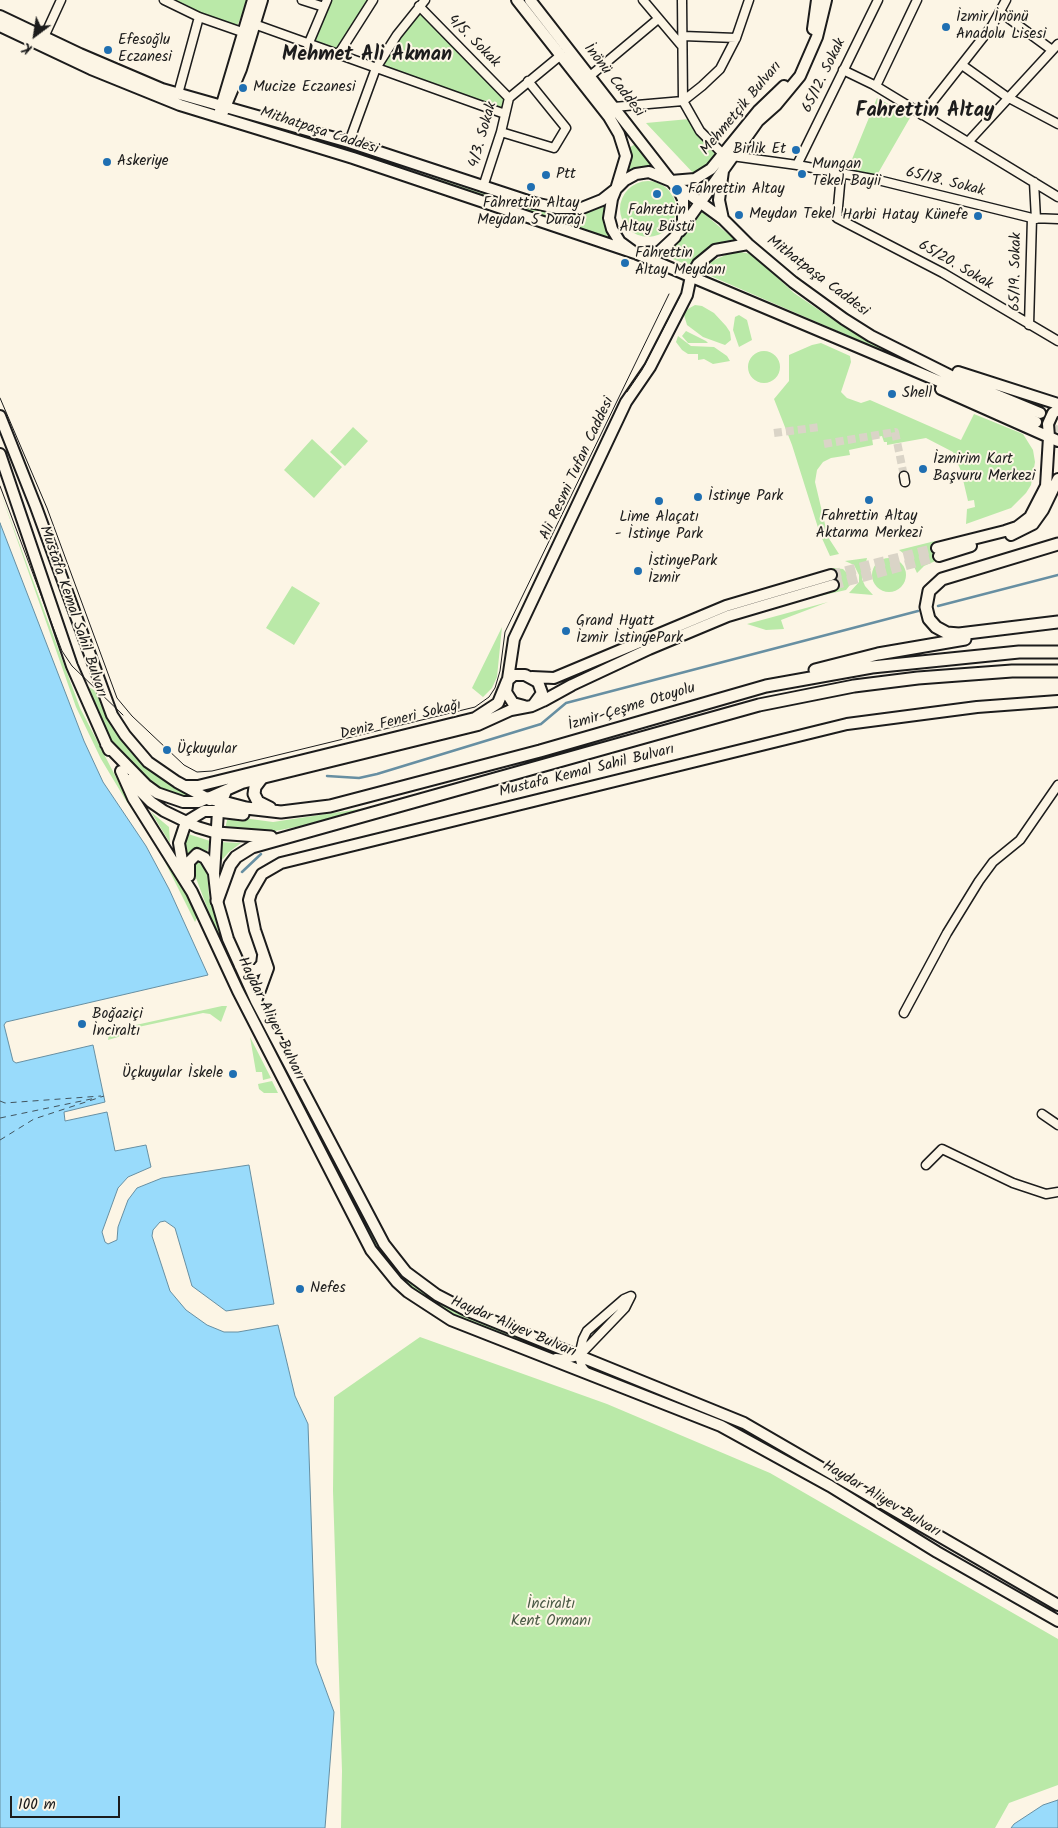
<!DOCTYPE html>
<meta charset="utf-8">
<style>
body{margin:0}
#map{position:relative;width:1058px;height:1828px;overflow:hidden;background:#fcf5e5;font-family:Kalam,sans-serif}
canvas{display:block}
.north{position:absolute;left:10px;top:10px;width:50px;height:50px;-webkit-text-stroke:4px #fcf5e5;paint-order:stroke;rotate:211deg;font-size:14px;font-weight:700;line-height:20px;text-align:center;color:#1c1c1c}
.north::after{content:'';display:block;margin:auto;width:18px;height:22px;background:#1c1c1c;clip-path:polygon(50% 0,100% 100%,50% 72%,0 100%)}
.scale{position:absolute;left:10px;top:1796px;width:110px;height:22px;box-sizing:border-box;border:2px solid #1c1c1c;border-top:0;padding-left:6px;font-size:15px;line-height:18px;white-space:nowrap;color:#1c1c1c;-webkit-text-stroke:4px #fcf5e5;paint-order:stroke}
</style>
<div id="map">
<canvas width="1058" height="1828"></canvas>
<div class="north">K</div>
<div class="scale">100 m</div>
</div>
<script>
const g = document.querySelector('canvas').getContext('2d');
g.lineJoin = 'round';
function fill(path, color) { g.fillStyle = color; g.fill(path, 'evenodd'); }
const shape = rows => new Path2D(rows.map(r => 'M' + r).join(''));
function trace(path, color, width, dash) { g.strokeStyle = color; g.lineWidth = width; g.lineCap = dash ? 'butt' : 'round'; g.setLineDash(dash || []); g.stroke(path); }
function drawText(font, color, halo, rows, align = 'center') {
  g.font = font + ' Kalam,sans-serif'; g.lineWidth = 4; g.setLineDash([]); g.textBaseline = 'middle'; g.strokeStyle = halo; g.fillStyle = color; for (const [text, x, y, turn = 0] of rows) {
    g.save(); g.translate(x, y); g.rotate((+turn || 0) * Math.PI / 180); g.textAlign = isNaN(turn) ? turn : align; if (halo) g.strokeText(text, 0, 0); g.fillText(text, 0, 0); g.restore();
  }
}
const green = shape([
 [174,0,248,0,235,31],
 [327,0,373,0,338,55,308,45],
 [419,6,509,98,505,114,376,68],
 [877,98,911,116,877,175,848,169],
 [230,112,519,205,557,215,581,215,606,206,606,220,611,239,230,117],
 [689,119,721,154,695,175,646,123],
 [635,144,652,166,628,171,629,148],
 '620 209a28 28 0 1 1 56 0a28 28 0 1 1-56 0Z',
 [701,211,735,240,718,243,707,248,690,266,663,255],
 [740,252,752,254,794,293,841,325,902,359,706,274,706,270,712,261,728,254],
 [695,305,702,306,714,313,726,326,730,332,731,340,725,345,703,337,687,325,684,315,688,309],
 [739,315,747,320,752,340,739,347,733,330,735,317],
 [686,331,706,341,708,343,688,343,682,336],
 [678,336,691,346,714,347,727,356,730,361,713,364,704,359,698,360,698,354,688,354,682,350,676,342],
 [821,343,850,356,851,362,841,392,847,398,861,403,870,400,961,440,974,414,1023,434,1033,450,1035,462,1031,485,1026,493,1011,508,966,524,967,509,975,507,974,500,968,501,961,471,953,452,926,438,887,445,887,442,884,442,882,436,872,438,873,445,849,450,850,455,831,458,823,462,817,470,815,482,828,537,839,554,830,556,820,534,792,445,774,399,789,381,789,355,812,345],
 '748 367a16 16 0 1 1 32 0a16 16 0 1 1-32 0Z',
 [353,427,368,441,345,466,330,452],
 [312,439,342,467,314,498,284,470],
 [0,491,80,708,120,785,175,870,198,916,195,922,155,842,125,799,101,759,76,707],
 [935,541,940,559,924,566,917,573,910,558,899,550],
 '872 575a17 17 0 1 1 34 0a17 17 0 1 1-34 0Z',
 [867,558,862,579,865,586,873,595,849,593,859,582,859,575,854,565,845,561],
 [834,568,843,569,851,577,850,585,846,590,789,603,835,589,831,573,770,589],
 [292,586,320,603,294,645,266,628],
 [828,602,781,620,784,629,766,630,747,624],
 [502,627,497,677,492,688,483,697,472,688],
 [89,687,97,692,115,732,140,762,164,781,192,796,182,798,168,795,149,784,113,745,98,714],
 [373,807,347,817,270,832,225,829,228,816,273,822],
 [151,812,169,827,170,843],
 [182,832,210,841,207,852,193,851,185,859],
 [219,842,241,843,229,852,220,862],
 [195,858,206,859,209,897,225,941,244,987,291,1077,289,1081,227,960,191,865],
 [222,1006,227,1006,221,1022,210,1014,203,1013,129,1029,118,1037,108,1040,109,1034,113,1030],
 [250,1037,271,1078,263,1080,262,1072,256,1072],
 [272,1081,278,1093,264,1093,259,1089,258,1084],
 [298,1087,404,1274,428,1295,449,1307,566,1354,560,1356,452,1315,426,1301,400,1280,373,1245,294,1093],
 [420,1337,607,1404,770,1473,1058,1639,1058,1785,1009,1803,995,1828,341,1828,342,1771,333,1491,334,1397]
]);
const water = shape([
 [0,523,84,741,103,782,146,846,169,889,208,975,6,1022,4,1025,13,1061,16,1063,93,1045,105,1102,64,1112,65,1121,107,1112,115,1151,146,1145,151,1167,128,1177,118,1188,102,1232,105,1242,108,1244,117,1240,118,1227,128,1200,137,1188,162,1178,249,1165,274,1304,226,1311,192,1286,175,1228,165,1221,160,1222,153,1230,152,1236,170,1291,186,1310,207,1325,224,1332,238,1332,278,1325,295,1396,308,1424,316,1663,334,1712,325,1828,0,1828,0,523],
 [1058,1800,1058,1828,1011,1828,1014,1824,1043,1805,1058,1800]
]);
const stream = shape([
 [938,606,1058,575],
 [327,776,359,778,377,774,541,724,566,703,918,611],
 [242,872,261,854]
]);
const ferry = shape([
 [0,1101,5,1103,101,1096],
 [0,1118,96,1098],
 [0,1140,34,1119,104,1096]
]);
const minorTunnel = shape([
 [774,433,820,427],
 [824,444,895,432,904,476]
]);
const majorTunnel = shape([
 [1036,422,1058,431],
 [831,575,937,548],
 [833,585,939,556]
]);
const minor = shape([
 [164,0,199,17,242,32],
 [302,0,324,7],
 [643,0,681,45],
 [682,0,683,101,700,131,723,154],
 [419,6,509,98],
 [1000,12,1052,50],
 [254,24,505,114],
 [683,36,736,38],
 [44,37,61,0],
 [308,45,327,0],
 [338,55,373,0],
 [962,65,1007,97,1058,124],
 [843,70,874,85,1058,197],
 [590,76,658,19],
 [876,86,917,0],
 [178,94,199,17],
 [614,107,683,101,702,86,720,69,736,38,749,0],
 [922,115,992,26,1006,0],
 [501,132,554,148,566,128,528,81],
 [349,142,376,68,397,35,425,0],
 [968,142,1058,44],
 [732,156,797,165,878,180,1032,218,1058,219],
 [797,165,878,0],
 [841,174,837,218,943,273,1058,341],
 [1034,182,1036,219],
 [483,187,501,132,509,98,561,55],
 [1029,325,1032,218],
 [904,476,905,482],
 [904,1013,947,933,979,881,993,862,1020,840,1058,785],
 [1042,1114,1058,1125],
 [926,1165,942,1149,1013,1183,1046,1194,1058,1192],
 [556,1358,564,1359,579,1356,625,1308,631,1296,624,1299,587,1331,583,1339,579,1356,582,1367,586,1372]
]);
const major = shape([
 [517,0,609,117,619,134,626,156,617,186],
 [530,0,671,181,723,219,748,244,793,282,844,319,871,336,953,377,1040,413],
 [0,16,80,54,162,89,349,142,534,203,557,208,582,208,602,200,616,189],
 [0,26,91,69,180,105,353,158,635,253,1036,422],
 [813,29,817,0],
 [220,111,253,0],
 [223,112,241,69,262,0],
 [649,172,671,181,678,189,683,199,683,221,675,237,659,252,635,253,620,242,612,229,609,218,612,199,616,189,625,180,636,174,649,172],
 [671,181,695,179,711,169,759,110,784,86],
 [723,219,719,200,723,171],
 [680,231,758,121,776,105,800,76,817,37,826,0],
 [958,372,1058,404],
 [941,389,1058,441],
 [0,416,36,507,112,715,125,735,148,762,177,782,210,800],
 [0,454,72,666,109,750],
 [1011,535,1033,524,1043,510,1058,479],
 [937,548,1005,531,1017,527,1030,517,1046,486,1049,437,1048,424,1053,413,1058,410],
 [939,556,971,546],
 [532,677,554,678,726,606,831,575],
 [524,706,513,703,506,692,514,639,626,402,650,367,687,295,691,276,698,264,715,250,748,244],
 [106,744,146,785,157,793,183,802,199,802,242,783,478,725,511,710,532,706,543,701,572,685,649,649,728,616,833,585],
 [121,771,133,798,192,892,238,991,371,1250,397,1282,408,1292,451,1320,721,1426,830,1486,937,1552,1058,1621],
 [129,780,151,802,164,811,197,827,217,833],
 [185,786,198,786,475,718,498,703,507,681,514,675,525,675,538,682,542,693,534,704],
 [226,791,218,811,214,874,217,901,228,939,256,1001,384,1244,406,1272,437,1295,466,1310,744,1423,1058,1605],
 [184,873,179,843,186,822,204,811,218,811],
 [189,876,189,862,197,854,205,858,214,873],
 [240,966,248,970,257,970,262,964,263,956],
 [256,1001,268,968,255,930,249,900,251,893,262,874,281,863,847,724,977,707,1058,701]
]);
const highway = shape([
 [1058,622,959,634,947,633,936,627,929,619,926,607,929,591,942,579,1058,544],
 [815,670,878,654,965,639],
 [261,779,255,787,254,794,258,802,270,808],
 [208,798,246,808,281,812,330,806,540,751,766,686,872,667,1019,652,1058,652],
 [218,811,243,814],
 [217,833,271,837],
 [217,901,230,865,236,857,252,847,759,705,854,686,918,678,1012,671,1058,671]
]);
const tram = shape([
 [627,392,642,370,679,298],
 [0,398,47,508,117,698,132,716,184,765,197,772,212,771,475,707,489,697,495,688,500,671,505,632,669,294],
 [0,486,62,651,72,666,123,715]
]);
const markers = [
 [946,27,5,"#1f6fb2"],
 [108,50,5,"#1f6fb2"],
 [243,88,5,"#1f6fb2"],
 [796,150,5,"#1f6fb2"],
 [107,162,5,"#1f6fb2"],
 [802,174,5,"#1f6fb2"],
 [546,175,5,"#1f6fb2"],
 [531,187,5,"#1f6fb2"],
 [677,190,6,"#1f6fb2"],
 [657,194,5,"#1f6fb2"],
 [739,215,5,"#1f6fb2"],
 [978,216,5,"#1f6fb2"],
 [625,263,5,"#1f6fb2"],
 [892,394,5,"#1f6fb2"],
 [923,469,5,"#1f6fb2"],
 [698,497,5,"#1f6fb2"],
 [869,500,5,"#1f6fb2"],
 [659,501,5,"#1f6fb2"],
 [638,571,5,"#1f6fb2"],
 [566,631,5,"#1f6fb2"],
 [167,750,5,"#1f6fb2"],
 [82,1024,5,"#1f6fb2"],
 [233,1074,5,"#1f6fb2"],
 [300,1289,5,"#1f6fb2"]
];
const poiNames = [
 ["İzmir İnönü",956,18],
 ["Anadolu Lisesi",956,35],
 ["Efesoğlu",118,41],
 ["Eczanesi",118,58],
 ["Mucize Eczanesi",253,88],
 ["Birlik Et",786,150,"right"],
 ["Askeriye",117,162],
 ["Mungan",812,165],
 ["Tekel Bayii",812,182],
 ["Ptt",556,175],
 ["Fahrettin Altay",688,190],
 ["Fahrettin Altay",531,204,"center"],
 ["Meydan 5 Durağı",531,221,"center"],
 ["Fahrettin",657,211,"center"],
 ["Altay Büstü",657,228,"center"],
 ["Meydan Tekel",749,215],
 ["Harbi Hatay Künefe",968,216,"right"],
 ["Fahrettin",635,254],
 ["Altay Meydanı",635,271],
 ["Shell",902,394],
 ["İzmirim Kart",933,460],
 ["Başvuru Merkezi",933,477],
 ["İstinye Park",708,497],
 ["Fahrettin Altay",869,517,"center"],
 ["Aktarma Merkezi",869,534,"center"],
 ["Lime Alaçatı",659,518,"center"],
 ["- İstinye Park",659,535,"center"],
 ["İstinyePark",648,562],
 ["İzmir",648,579],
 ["Grand Hyatt",576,622],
 ["İzmir İstinyePark",576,639],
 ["Üçkuyular",177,750],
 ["Boğaziçi",92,1015],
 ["İnciraltı",92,1032],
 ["Üçkuyular İskele",223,1074,"right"],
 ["Nefes",310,1289]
];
const streetNames = [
 ["4/5. Sokak",473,42,45],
 ["65/12. Sokak",825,76,-64],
 ["İnönü Caddesi",613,81,52],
 ["Mehmetçik Bulvarı",742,109,-50],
 ["Mithatpaşa Caddesi",319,132,18],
 ["4/3. Sokak",484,135,-74],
 ["65/18. Sokak",945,183,14],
 ["65/20. Sokak",955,266,30],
 ["65/19. Sokak",1017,272,-89],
 ["Mithatpaşa Caddesi",817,277,37],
 ["Ali Resmi Tufan Caddesi",578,469,-65],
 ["Mustafa Kemal Sahil Bulvarı",72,612,71],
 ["İzmir-Çeşme Otoyolu",632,708,-17],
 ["Deniz Feneri Sokağı",401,721,-14],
 ["Mustafa Kemal Sahil Bulvarı",587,772,-14],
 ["Haydar Aliyev Bulvarı",270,1019,64],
 ["Haydar Aliyev Bulvarı",513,1328,23],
 ["Haydar Aliyev Bulvarı",881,1500,31]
];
const parkNames = [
 ["İnciraltı",551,1605],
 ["Kent Ormanı",551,1622]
];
const districtNames = [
 ["Mehmet Ali Akman",367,57],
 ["Fahrettin Altay",925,113]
];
fill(green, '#bae9a8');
fill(water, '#99dbfb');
trace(water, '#678fa2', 1);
trace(stream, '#678fa2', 2.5);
trace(ferry, '#42555f', 1, [6, 5]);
trace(minorTunnel, '#dad4c7', 8, [8, 4]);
trace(majorTunnel, '#dad4c7', 10, [10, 5]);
trace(minor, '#1c1c1c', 11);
trace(major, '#1c1c1c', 14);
trace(highway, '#1c1c1c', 15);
trace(minor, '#fcf5e5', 8);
trace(major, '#fcf5e5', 10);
trace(highway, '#fcf5e5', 11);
trace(tram, '#1c1c1c', 1);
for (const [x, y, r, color] of markers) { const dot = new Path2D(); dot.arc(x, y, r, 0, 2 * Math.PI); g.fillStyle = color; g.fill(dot); trace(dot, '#fcf5e5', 2); }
drawText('15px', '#1c1c1c', '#fcf5e5', poiNames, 'left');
drawText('15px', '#1c1c1c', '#fcf5e5', streetNames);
drawText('15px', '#4b5a46', '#fcf5e5', parkNames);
drawText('bold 20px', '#1c1c1c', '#fcf5e5', districtNames);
</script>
